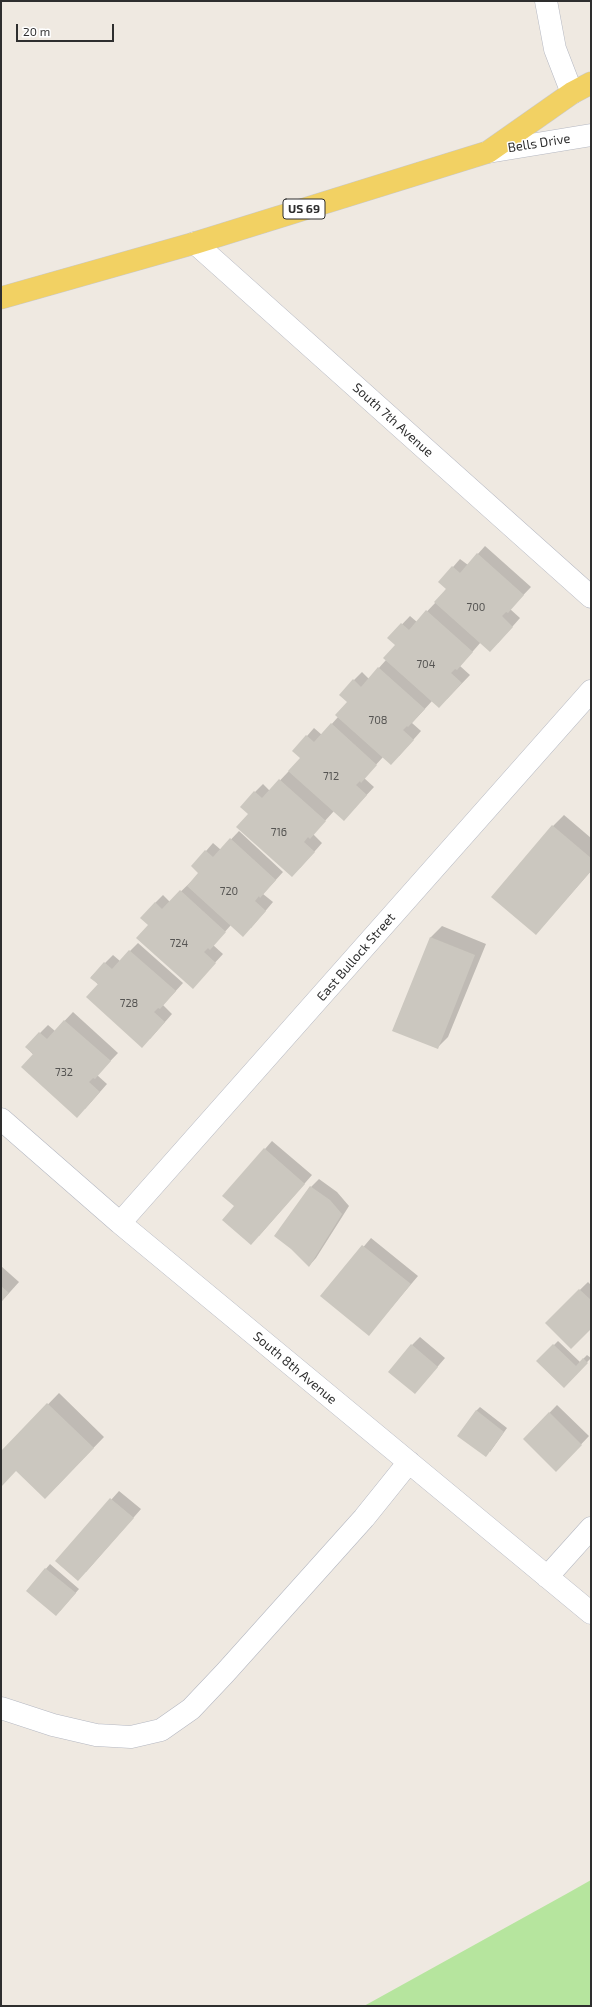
<!DOCTYPE html>
<style>
body{margin:0}
#map{position:relative;width:592px;height:2007px;overflow:hidden;background:#efe9e1;font-family:"Exo 2",sans-serif}
canvas{display:block}
.frame{position:absolute;inset:0;border:2px solid #2e2e2e;pointer-events:none}
.scale{position:absolute;left:16px;top:24px;width:98px;height:18px;box-sizing:border-box;border:2px solid #2e2e2e;border-top:0;padding-left:5px;font-size:12px;line-height:14px;white-space:nowrap;color:#2e2e2e;-webkit-text-stroke:3px #fff;paint-order:stroke}
</style>
<div id="map">
<canvas width="592" height="2007"></canvas>
<div class="frame"></div>
<div class="scale">20 m</div>
</div>
<script>
const g = document.querySelector('canvas').getContext('2d');
g.lineJoin = 'round';
function fill(path, color) { g.fillStyle = color; g.fill(path, 'evenodd'); }
const shape = rows => new Path2D(rows.map(r => 'M' + r).join(''));
function trace(path, color, width, dash) { g.strokeStyle = color; g.lineWidth = width; g.lineCap = dash ? 'butt' : 'round'; g.setLineDash(dash || []); g.stroke(path); }
function drawText(font, color, halo, rows, align = 'center') {
  g.font = font + ' "Exo 2",sans-serif'; g.lineWidth = 3; g.setLineDash([]); g.textBaseline = 'middle'; g.strokeStyle = halo; g.fillStyle = color; for (const [text, x, y, turn = 0] of rows) {
    g.save(); g.translate(x, y); g.rotate((+turn || 0) * Math.PI / 180); g.textAlign = isNaN(turn) ? turn : align; if (halo) g.strokeText(text, 0, 0); g.fillText(text, 0, 0); g.restore();
  }
}
const green = shape([
 [591,1880,591,2006,364,2006,568,1893]
]);
const shadow = shape([
 [485,546,531,587,510,609,520,618,498,643,481,642,460,666,470,675,447,699,432,701,412,723,421,731,399,756,383,757,364,778,374,787,351,812,334,811,313,834,322,843,300,868,249,814,255,792,263,784,270,791,288,772,301,758,307,736,314,728,322,735,338,717,348,702,354,680,362,672,369,679,386,660,396,645,389,638,410,616,417,622,436,602,447,588,453,567,460,559,468,565],
 [564,815,591,838,591,871,536,934,553,826],
 [239,831,283,872,263,894,273,902,251,928,231,925,213,945,223,954,200,979,149,925,155,903,163,895,170,902,200,873,206,851,213,843,221,850],
 [442,926,486,944,448,1037,437,1048,393,1030,431,937],
 [138,943,183,983,163,1005,172,1014,150,1039,91,977,113,955,120,961],
 [73,1012,118,1053,97,1075,107,1084,85,1109,26,1047,48,1025,55,1031],
 [272,1141,312,1175,259,1236,235,1206,265,1149],
 [319,1179,337,1192,349,1206,316,1258,309,1266,311,1187],
 [371,1238,418,1276,369,1334,322,1296],
 [1,1266,19,1282,1,1302],
 [588,1282,591,1285,591,1328,546,1323],
 [420,1337,445,1358,415,1393,412,1345],
 [558,1341,580,1362,587,1355,591,1358,564,1386,538,1361],
 [59,1393,104,1437,56,1487,16,1470,1,1485,1,1453],
 [557,1405,589,1436,556,1471,524,1439],
 [480,1407,507,1428,490,1452,476,1411],
 [119,1491,141,1509,86,1572,57,1561],
 [50,1564,79,1589,60,1611,28,1590]
]);
const building = shape([
 [477,553,524,595,508,613,506,612,502,616,513,627,490,652,434,602,446,589,438,582,452,566,460,573],
 [426,610,473,652,457,670,455,669,451,673,462,683,439,708,383,658,395,645,387,638,401,623,409,630],
 [378,667,425,709,408,727,407,726,403,730,414,740,391,765,335,715,347,702,339,695,353,679,361,687],
 [331,723,377,765,361,783,360,781,356,785,367,795,344,821,288,771,300,758,292,751,306,735,314,742],
 [279,779,326,821,310,839,308,837,304,842,315,852,292,877,236,827,248,814,240,807,254,791,262,798],
 [552,825,591,858,591,871,536,935,491,897],
 [230,838,276,880,260,898,259,896,255,901,266,911,243,937,187,886,198,873,191,866,205,850,213,857],
 [180,890,226,932,210,950,208,948,204,952,216,963,193,989,136,938,148,925,140,918,155,902,162,909],
 [430,937,475,955,438,1049,392,1031],
 [129,950,176,991,160,1009,158,1008,154,1012,165,1022,142,1048,86,997,98,984,90,978,104,962,112,969],
 [64,1020,111,1061,95,1079,93,1078,89,1082,100,1092,77,1118,21,1067,33,1054,25,1047,39,1032,47,1039],
 [264,1148,305,1184,251,1245,222,1220,234,1206,222,1196],
 [310,1186,330,1200,342,1214,309,1267,291,1249,274,1236],
 [362,1245,411,1284,369,1336,320,1296],
 [1,1286,9,1293,1,1302],
 [579,1289,591,1300,591,1329,571,1349,545,1323],
 [411,1344,438,1367,415,1394,388,1372],
 [553,1344,576,1366,583,1358,588,1363,564,1388,536,1361],
 [47,1403,94,1448,45,1499,16,1471,1,1487,1,1451],
 [476,1410,504,1432,486,1457,457,1436],
 [549,1412,582,1445,556,1472,523,1439],
 [110,1498,134,1518,78,1581,55,1561],
 [45,1568,76,1593,56,1616,26,1591]
]);
const minor = shape([
 [546,1,555,49,572,93],
 [488,152,591,135],
 [195,243,591,597],
 [1,1119,120,1223,591,1613],
 [120,1223,591,691],
 [547,1577,591,1528],
 [1,1708,53,1725,96,1735,131,1737,161,1730,191,1709,225,1673,364,1518,409,1462]
]);
const major = shape([
 [1,298,195,243,488,152,572,93,591,83]
]);
const numberNames = [
 ["700",476,607],
 ["704",426,664],
 ["708",378,720],
 ["712",331,776],
 ["716",279,832],
 ["720",229,891],
 ["724",179,943],
 ["728",129,1003],
 ["732",64,1072]
];
const shields = [
 [304,209,42]
];
const shieldNames = [
 ["US 69",304,209]
];
const streetNames = [
 ["Bells Drive",539,143,-9],
 ["South 7th Avenue",393,420,42],
 ["East Bullock Street",356,957,-49],
 ["South 8th Avenue",295,1368,40]
];
fill(green, '#b6e59e');
fill(shadow, '#0003');
fill(building, '#cbc7bf');
trace(minor, '#b4b7c1', 23);
trace(major, '#c9c9c9', 23);
trace(minor, '#fff', 22);
trace(major, '#f2d163', 22);
drawText('11px', '#555452', null, numberNames);
for (const [x, y, w] of shields) { const box = new Path2D(); box.roundRect(x - w / 2, y - 10, w, 20, 3); g.fillStyle = '#fff'; g.fill(box); trace(box, '#2e2e2e', 1); }
drawText('bold 12px', '#2e2e2e', null, shieldNames);
drawText('13px', '#2e2e2e', '#fff', streetNames);
</script>
